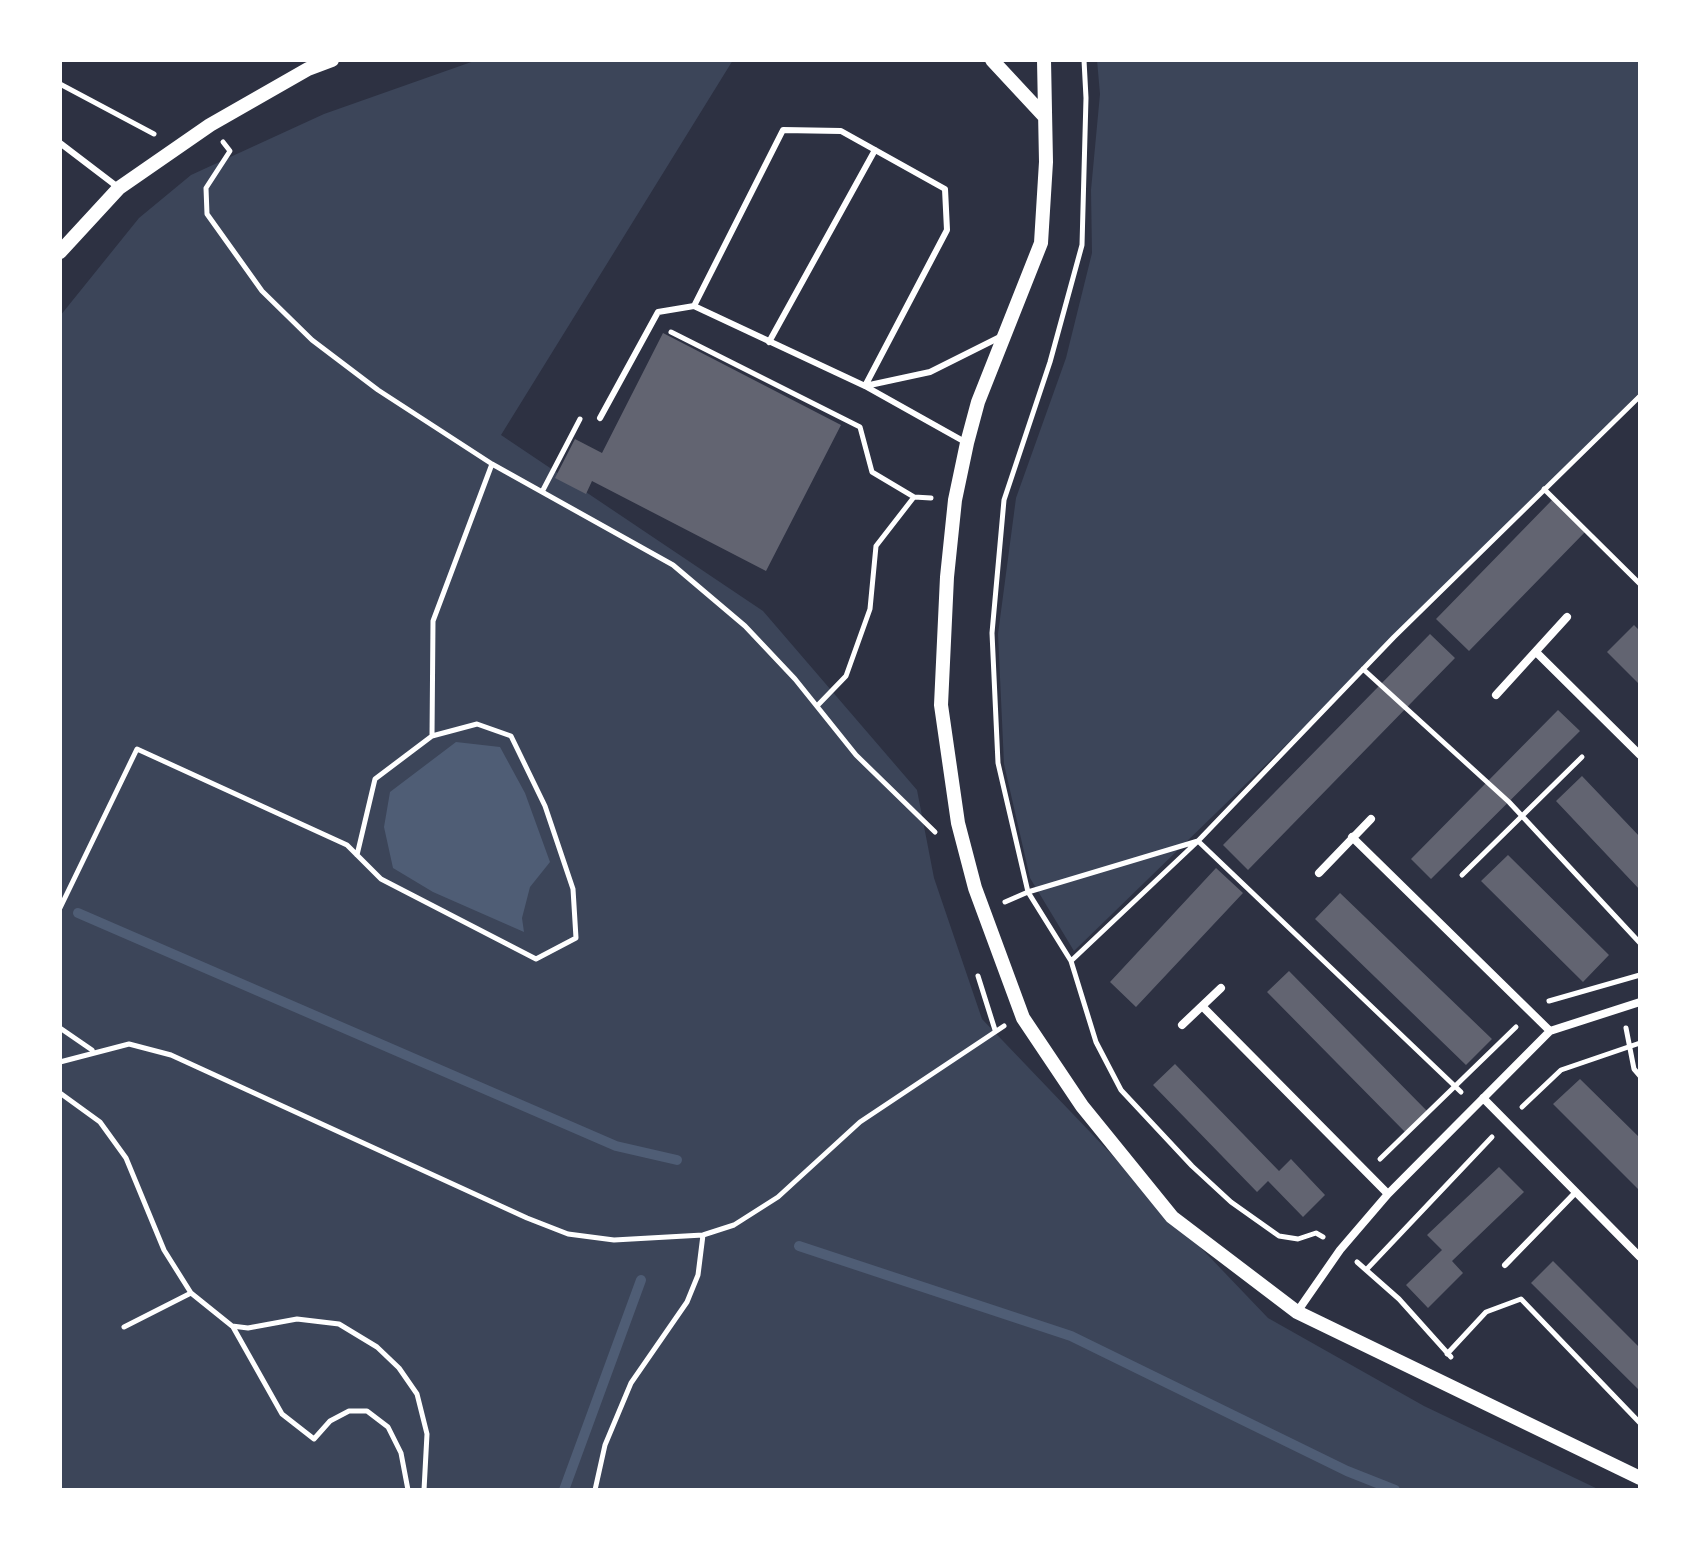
<!DOCTYPE html>
<style>
body{margin:0}
#map{position:relative;width:1700px;height:1550px;overflow:hidden;background:#2d3142;font-family:"Nunito Sans",sans-serif}
canvas{display:block}
.frame{position:absolute;inset:0;border:62px solid #fff;pointer-events:none}
</style>
<div id="map">
<canvas width="1700" height="1550"></canvas>
<div class="frame"></div>
</div>
<script>
const g = document.querySelector('canvas').getContext('2d');
g.lineJoin = 'round';
function fill(path, color) { g.fillStyle = color; g.fill(path, 'evenodd'); }
const shape = rows => new Path2D(rows.map(r => 'M' + r).join(''));
function trace(path, color, width, dash) { g.strokeStyle = color; g.lineWidth = width; g.lineCap = dash ? 'butt' : 'round'; g.setLineDash(dash || []); g.stroke(path); }
const green = shape([
 [477,60,733,60,501,435,763,611,917,790,934,878,982,1019,1268,1318,1424,1406,1600,1490,60,1490,60,316,139,218,191,175,324,114],
 [1097,60,1640,60,1640,392,1394,640,1074,951,1030,878,1004,764,998,634,1016,498,1066,358,1092,253,1091,190,1100,94]
]);
const water = shape([
 [456,742,500,747,525,793,550,862,530,887,522,918,524,932,433,892,393,868,384,827,390,792]
]);
const stream = shape([
 [78,913,616,1146,677,1160],
 [799,1246,1071,1336,1347,1471,1395,1490],
 [564,1490,641,1280]
]);
const building = shape([
 [663,333,841,425,766,571,592,481,586,494,555,478,575,439,602,453],
 [1553,499,1586,531,1469,651,1436,619],
 [1634,625,1640,631,1640,685,1607,652],
 [1430,634,1455,658,1248,870,1223,845],
 [1558,710,1580,731,1431,879,1411,859],
 [1582,776,1640,837,1640,890,1556,801],
 [1508,855,1609,955,1583,982,1481,881],
 [1216,868,1243,893,1136,1007,1110,982],
 [1340,893,1492,1039,1466,1065,1315,919],
 [1289,971,1427,1111,1405,1132,1267,992],
 [1175,1064,1279,1171,1291,1159,1325,1195,1303,1217,1268,1181,1257,1192,1153,1085],
 [1580,1079,1640,1138,1640,1191,1553,1104],
 [1499,1167,1524,1192,1452,1261,1463,1273,1428,1308,1406,1285,1442,1250,1427,1235],
 [1553,1261,1640,1348,1640,1391,1531,1283]
]);
const path = shape([
 [1084,60,1086,98,1082,245,1050,362,1004,500,992,633,998,763,1028,892,1071,961,1096,1042,1121,1090,1192,1166,1231,1202,1279,1236,1298,1239,1316,1233,1323,1237],
 [60,84,154,134],
 [223,142,230,151,206,188,207,214,262,291,312,340,378,390,492,464,673,565,745,626,795,679,856,755,935,832],
 [671,332,860,427,872,472,914,497],
 [1544,489,1640,584],
 [543,490,580,419],
 [1363,669,1509,802,1640,943],
 [817,706,846,676,870,609,876,546,914,497,931,498],
 [432,736,433,621,492,464],
 [1462,875,1582,757],
 [1005,902,1028,892,1198,841,1461,1092],
 [60,908,137,749,347,845,381,879,536,959,576,938,573,889,545,806,511,736,477,724,432,736,375,779,357,855],
 [1071,961,1198,841,1394,637,1640,396],
 [978,976,995,1030],
 [1549,1001,1640,975],
 [60,1028,92,1050],
 [1626,1028,1634,1069,1640,1076],
 [60,1062,129,1044,171,1055,527,1218,568,1234,614,1240,703,1235,734,1225,778,1197,860,1122,1004,1026],
 [60,1093,100,1122,126,1158,164,1250,191,1293,232,1326,248,1328,297,1319,339,1324,377,1347,399,1368,417,1394,427,1434,424,1490],
 [1522,1107,1561,1070,1640,1043],
 [1380,1159,1516,1027],
 [1357,1262,1399,1299,1451,1357],
 [1366,1270,1492,1137],
 [124,1327,191,1293],
 [233,1327,282,1414,314,1439,330,1421,349,1411,367,1411,388,1427,401,1453,408,1490],
 [1447,1354,1486,1312,1521,1299,1640,1423],
 [595,1490,605,1445,631,1383,687,1302,698,1275,703,1235]
]);
const service = shape([
 [60,143,119,188],
 [769,342,875,150],
 [865,386,947,230,945,189,841,131,783,130,694,306,865,386,965,442],
 [865,386,930,372,1000,337],
 [600,418,658,312,694,306],
 [1505,1265,1576,1192]
]);
const minor = shape([
 [1536,652,1640,755],
 [1496,695,1567,617],
 [1352,837,1550,1031],
 [1319,873,1371,819],
 [1203,1007,1388,1194],
 [1182,1025,1221,988],
 [1483,1098,1640,1257],
 [1297,1312,1340,1250,1388,1194,1550,1031,1640,1002]
]);
const tertiary = shape([
 [992,60,1045,117],
 [1044,60,1046,162,1041,243,978,402,967,443,955,500,947,577,941,705,958,823,975,888,1023,1018,1082,1106,1172,1217,1297,1312,1640,1478],
 [60,252,119,188,210,125,308,69,332,60]
]);
fill(green, '#3c4559');
fill(water, '#4f5d75');
trace(stream, '#4f5d75', 10);
fill(building, '#626471');
trace(path, '#fff', 5);
trace(service, '#fff', 6);
trace(minor, '#fff', 8);
trace(tertiary, '#fff', 14);
</script>
